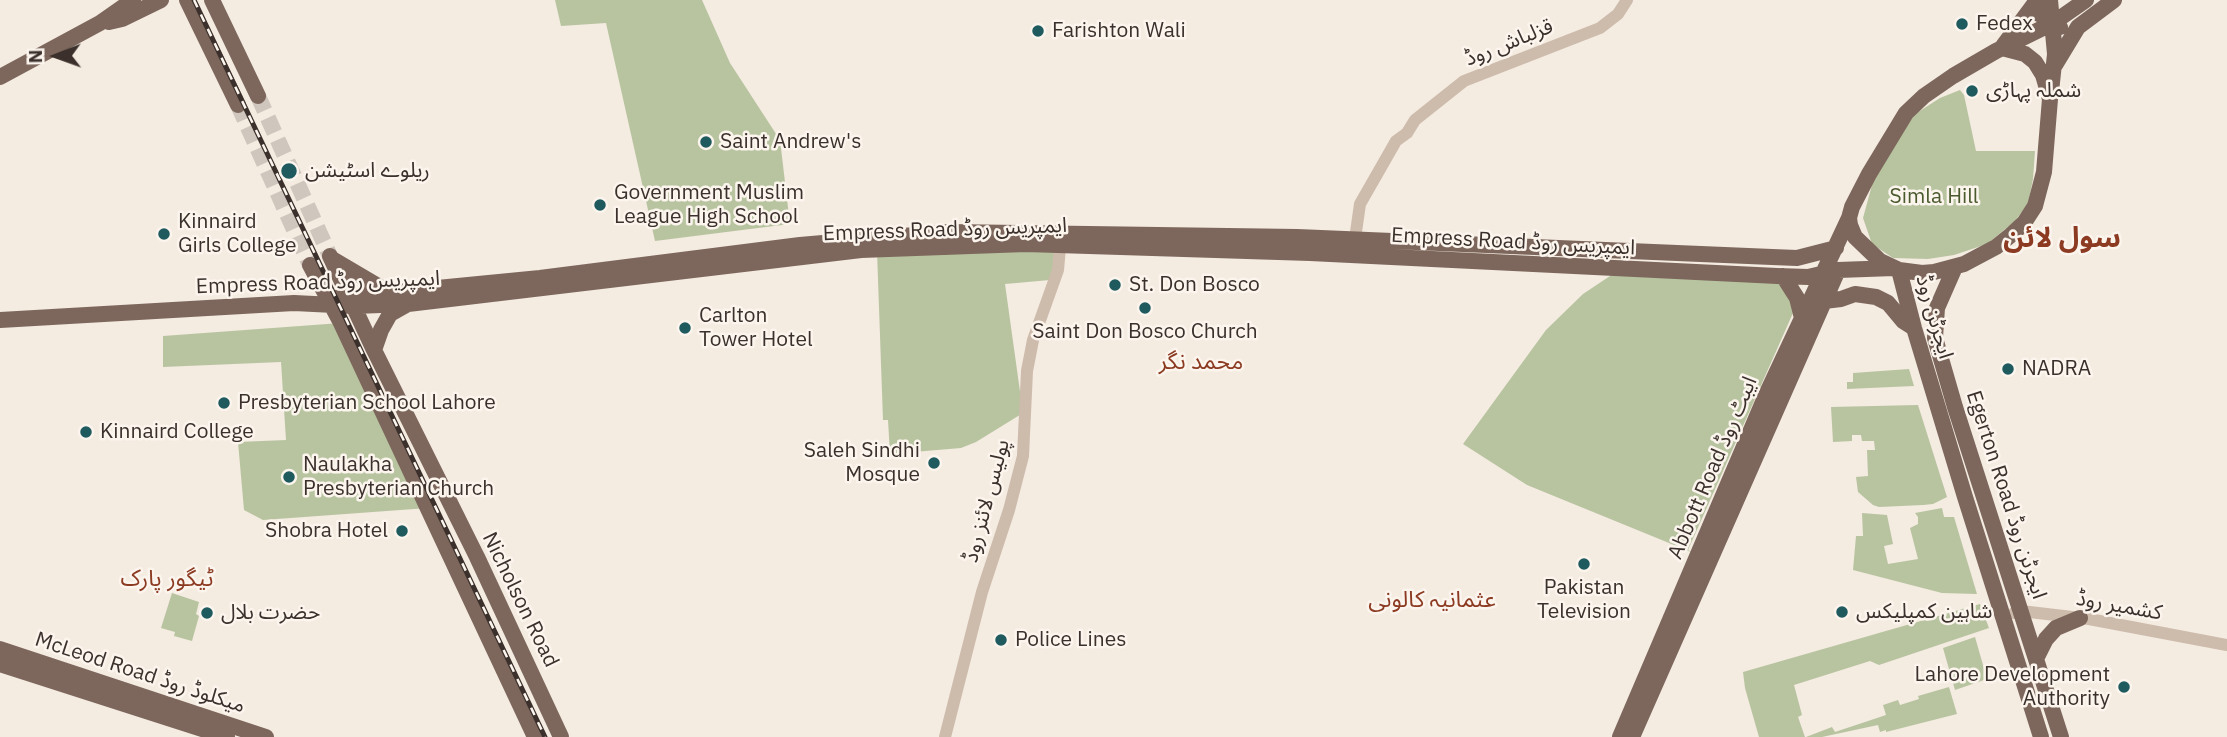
<!DOCTYPE html>
<meta charset="utf-8">
<style>
body{margin:0}
#map{position:relative;width:2227px;height:737px;overflow:hidden;background:#f4ebe1;font-family:"IBM Plex Sans",sans-serif}
canvas{display:block}
.north{position:absolute;left:21px;top:21px;width:70px;height:70px;-webkit-text-stroke:5px #fbf5ee;paint-order:stroke;rotate:269deg;font-size:19px;font-weight:700;line-height:28px;text-align:center;color:#3b302b}
.north::after{content:'';display:block;margin:auto;width:24px;height:32px;background:#3b302b;clip-path:polygon(50% 0,100% 100%,50% 72%,0 100%)}
</style>
<div id="map">
<canvas width="2227" height="737"></canvas>
<div class="north">N</div>
</div>
<script>
const g = document.querySelector('canvas').getContext('2d');
g.lineJoin = 'round';
function fill(path, color) { g.fillStyle = color; g.fill(path, 'evenodd'); }
const shape = rows => new Path2D(rows.map(r => 'M' + r).join(''));
function trace(path, color, width, dash) { g.strokeStyle = color; g.lineWidth = width; g.lineCap = dash ? 'butt' : 'round'; g.setLineDash(dash || []); g.stroke(path); }
function drawText(font, color, halo, rows, align = 'center') {
  g.font = font + ' "IBM Plex Sans","Noto Sans Arabic",sans-serif'; g.lineWidth = 5; g.setLineDash([]); g.textBaseline = 'middle'; g.strokeStyle = halo; g.fillStyle = color; for (const [text, x, y, turn = 0] of rows) {
    g.save(); g.translate(x, y); g.rotate((+turn || 0) * Math.PI / 180); g.textAlign = isNaN(turn) ? turn : align; if (halo) g.strokeText(text, 0, 0); g.fillText(text, 0, 0); g.restore();
  }
}
const green = shape([
 [555,0,702,0,730,63,780,140,790,224,655,241,606,23,561,26],
 [1960,90,1964,95,1976,151,2035,151,2033,179,2028,204,2015,221,1987,244,1954,255,1928,259,1893,258,1872,244,1863,218,1875,174,1912,116,1940,98],
 [1063,231,1050,280,1005,284,1023,413,976,442,961,448,890,454,888,420,883,420,877,251],
 [1613,274,1788,284,1793,313,1688,550,1696,554,1527,485,1463,444,1546,330,1583,294],
 [341,323,428,508,263,520,244,510,238,442,286,440,281,362,163,367,163,336],
 [1909,369,1914,386,1847,389,1847,382,1853,382,1853,373],
 [1918,405,1947,497,1933,504,1923,505,1879,507,1873,505,1858,492,1856,477,1868,476,1867,450,1875,450,1874,441,1862,441,1861,435,1852,435,1852,441,1833,442,1831,407],
 [1942,508,1944,517,1954,517,1977,594,1942,593,1853,570,1856,536,1863,536,1862,513,1887,515,1893,544,1884,546,1888,564,1918,559,1910,528,1918,524,1918,517,1915,513],
 [172,593,199,602,196,614,199,616,192,641,174,636,175,632,161,628],
 [1980,604,1989,628,1879,665,1870,661,1794,685,1802,715,1798,717,1805,737,1759,737,1745,688,1743,672],
 [1975,637,1987,679,1955,690,1943,648],
 [1949,687,1957,714,1886,732,1886,730,1880,732,1878,725,1822,737,1806,737,1832,727,1835,732,1886,715,1883,705,1898,700,1900,705,1919,699,1918,696]
]);
const majorTunnel = shape([
 [258,96,330,256],
 [238,105,310,265]
]);
const minor = shape([
 [1355,239,1360,204,1396,141,1407,133,1415,120,1464,81,1600,28,1618,14,1627,0],
 [2014,613,2021,611,2089,619,2227,645],
 [945,737,982,592,1009,510,1023,456,1027,371,1033,340,1058,270,1061,236]
]);
const major = shape([
 [187,0,238,105],
 [212,0,258,96],
 [2035,0,2039,14,2060,27],
 [2050,0,2055,54,2051,92],
 [109,22,122,19,161,0],
 [2003,46,2035,3],
 [2002,48,2025,54,2035,62,2043,75,2050,99,2044,172,2035,206,2024,223,2011,235,1996,247,1964,264,1934,272,1922,273,1899,270,1880,261,1855,237,1850,225,1849,218,1852,207,1869,174,1906,113,1924,96,1953,76,1996,51,2053,23,2086,0],
 [2055,65,2078,27,2114,0],
 [0,77,100,23,133,0],
 [330,256,374,350,477,557,561,737],
 [332,259,388,292],
 [310,265,341,323,535,737],
 [1955,267,1937,308,1935,338,1955,407,2061,737],
 [1899,270,1914,328,1965,497,2041,737],
 [1783,276,1797,298,1802,318],
 [335,298,540,278,800,245,949,232,1297,237,1772,257,1797,258,1836,248],
 [1824,301,1841,299,1855,294,1876,297,1888,303,1903,321,1914,328],
 [0,320,294,303,354,306,408,304,861,250,1026,244,1310,253,1777,276,1808,277,1838,270,1894,268],
 [374,350,381,330,390,314,406,305],
 [0,649,266,737],
 [2037,657,2046,639,2056,628,2080,618],
 [0,664,227,737],
 [1620,737,1766,395,1849,218],
 [1632,737,1838,270]
]);
const rail = shape([
 [194,0,545,737]
]);
const markers = [
 [1962,24,7,"#1f5a5e"],
 [1038,31,7,"#1f5a5e"],
 [1972,91,7,"#1f5a5e"],
 [706,142,7,"#1f5a5e"],
 [289,171,9,"#1f5a5e"],
 [600,205,7,"#1f5a5e"],
 [164,234,7,"#1f5a5e"],
 [1115,285,7,"#1f5a5e"],
 [1145,308,7,"#1f5a5e"],
 [685,328,7,"#1f5a5e"],
 [2008,369,7,"#1f5a5e"],
 [224,403,7,"#1f5a5e"],
 [86,432,7,"#1f5a5e"],
 [934,463,7,"#1f5a5e"],
 [289,477,7,"#1f5a5e"],
 [402,531,7,"#1f5a5e"],
 [1584,564,7,"#1f5a5e"],
 [1842,612,7,"#1f5a5e"],
 [207,613,7,"#1f5a5e"],
 [1001,640,7,"#1f5a5e"],
 [2124,687,7,"#1f5a5e"]
];
const poiNames = [
 ["Fedex",1976,24],
 ["Farishton Wali",1052,31],
 ["شملہ پہاڑی",1986,91],
 ["Saint Andrew's",720,142],
 ["ریلوے اسٹیشن",305,171],
 ["Government Muslim",614,193],
 ["League High School",614,217],
 ["Kinnaird",178,222],
 ["Girls College",178,246],
 ["St. Don Bosco",1129,285],
 ["Carlton",699,316],
 ["Tower Hotel",699,340],
 ["Saint Don Bosco Church",1145,332,"center"],
 ["NADRA",2022,369],
 ["Presbyterian School Lahore",238,403],
 ["Kinnaird College",100,432],
 ["Saleh Sindhi",920,451,"right"],
 ["Mosque",920,475,"right"],
 ["Naulakha",303,465],
 ["Presbyterian Church",303,489],
 ["Shobra Hotel",388,531,"right"],
 ["Pakistan",1584,588,"center"],
 ["Television",1584,612,"center"],
 ["شاہین کمپلیکس",1856,612],
 ["حضرت بلال",221,613],
 ["Police Lines",1015,640],
 ["Lahore Development",2110,675,"right"],
 ["Authority",2110,699,"right"]
];
const streetNames = [
 ["قزلباش روڈ",1509,43,-22],
 ["Empress Road ایمپریس روڈ",945,230,-2],
 ["Empress Road ایمپریس روڈ",1513,242,3],
 ["Empress Road ایمپریس روڈ",318,283,-2],
 ["ایجرٹن روڈ",1934,317,74],
 ["Abbott Road ایبٹ روڈ",1713,468,-67],
 ["Egerton Road ایجرٹن روڈ",2006,495,72],
 ["پولیس لائنز روڈ",987,501,-75],
 ["Nicholson Road",520,600,64],
 ["کشمیر روڈ",2119,606,10],
 ["McLeod Road میکلوڈ روڈ",140,673,18]
];
const parkNames = [
 ["Simla Hill",1934,197]
];
const neighbourhoodNames = [
 ["محمد نگر",1201,362],
 ["ٹیگور پارک",167,579],
 ["عثمانیہ کالونی",1432,600]
];
const districtNames = [
 ["سول لائن",2062,239]
];
fill(green, '#b8c4a0');
trace(majorTunnel, '#cfc6bd', 16, [16, 8]);
trace(minor, '#cdbbac', 12);
trace(major, '#7d675c', 16);
trace(rail, '#3b302b', 5);
trace(rail, '#fbf5ee', 2.5, [8]);
for (const [x, y, r, color] of markers) { const dot = new Path2D(); dot.arc(x, y, r, 0, 2 * Math.PI); g.fillStyle = color; g.fill(dot); trace(dot, '#fbf5ee', 2.5); }
drawText('21px', '#3b302b', '#fbf5ee', poiNames, 'left');
drawText('21px', '#3b302b', '#fbf5ee', streetNames);
drawText('21px', '#4a5a2e', '#fbf5ee', parkNames);
drawText('23px', '#8c3b22', '#fbf5ee', neighbourhoodNames);
drawText('bold 28px', '#8c3b22', '#fbf5ee', districtNames);
</script>
